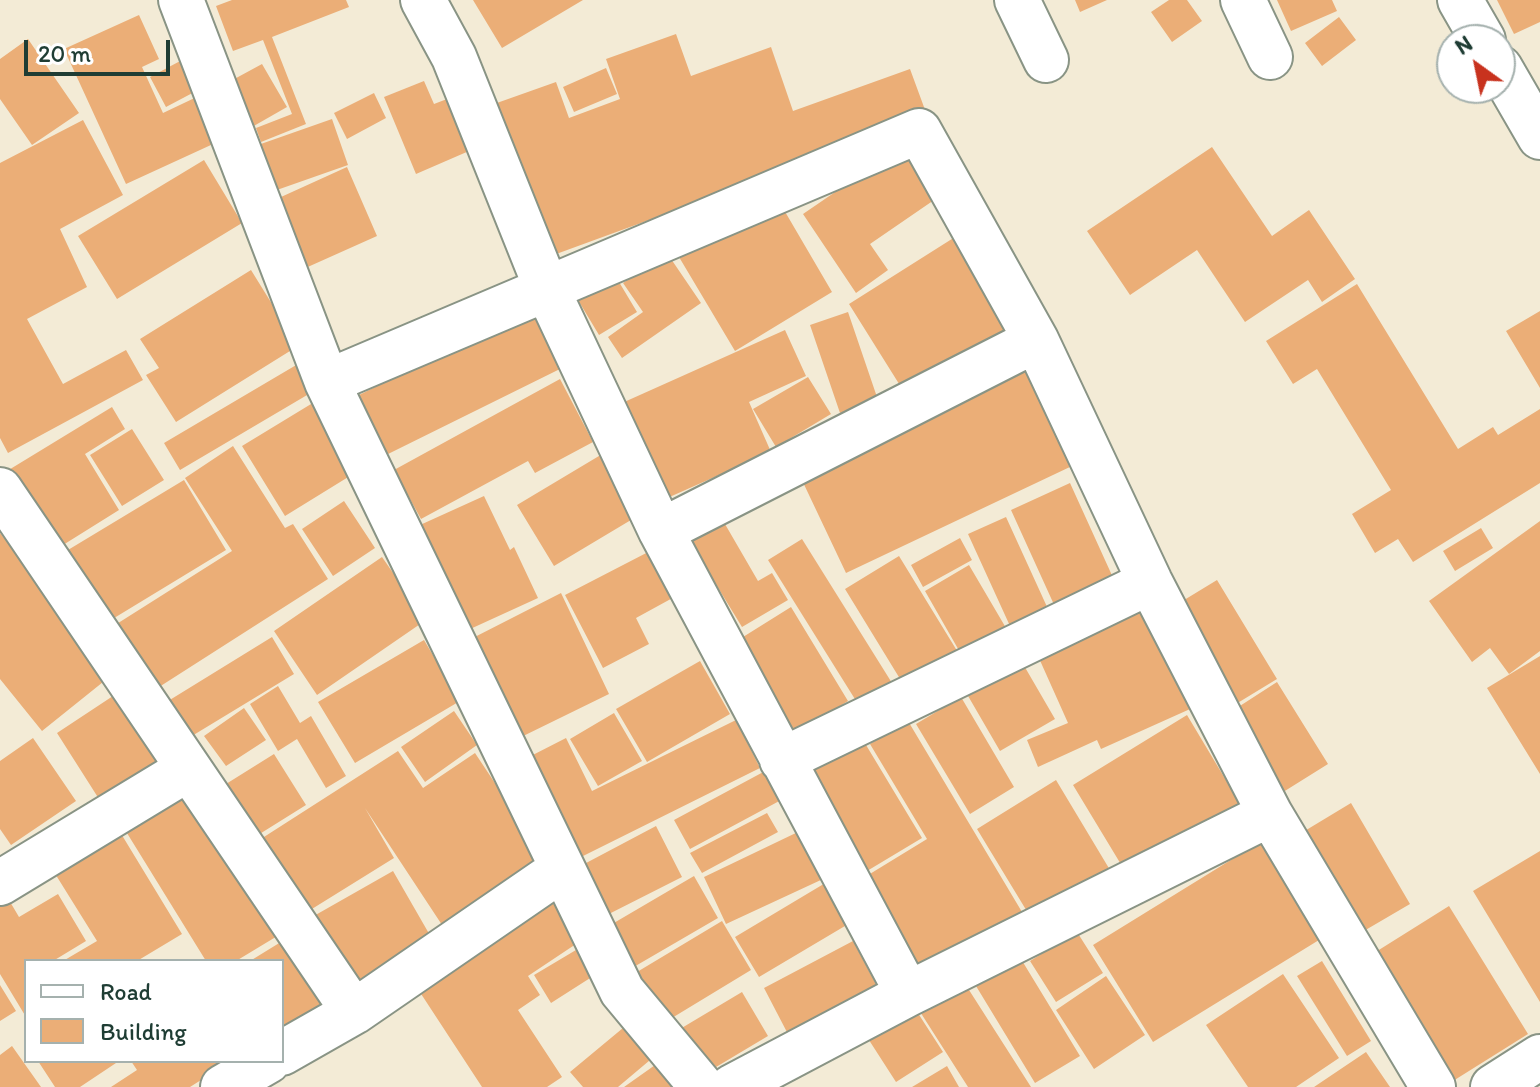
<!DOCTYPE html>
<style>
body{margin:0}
#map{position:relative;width:1540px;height:1087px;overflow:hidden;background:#f3ebd6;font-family:Itim,sans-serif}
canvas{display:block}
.legend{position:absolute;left:24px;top:959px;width:260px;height:104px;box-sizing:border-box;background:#fff;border:2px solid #a5b1ae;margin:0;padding:10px 14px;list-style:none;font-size:24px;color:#1f3d34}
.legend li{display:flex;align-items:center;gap:16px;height:40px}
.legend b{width:40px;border:2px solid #a5b1ae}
.north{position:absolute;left:1436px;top:24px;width:80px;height:80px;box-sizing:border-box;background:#fff;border:2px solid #a5b1ae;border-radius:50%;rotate:327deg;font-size:22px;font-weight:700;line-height:32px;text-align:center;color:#1f3d34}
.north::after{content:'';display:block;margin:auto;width:28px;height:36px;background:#c8321e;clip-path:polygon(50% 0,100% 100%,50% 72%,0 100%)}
.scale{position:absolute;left:24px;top:40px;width:146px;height:36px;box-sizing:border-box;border:4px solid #1f3d34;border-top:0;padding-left:10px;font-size:24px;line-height:28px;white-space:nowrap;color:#1f3d34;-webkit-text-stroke:6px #fff;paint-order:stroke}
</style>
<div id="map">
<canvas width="1540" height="1087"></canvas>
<ul class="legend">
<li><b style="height:10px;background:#fff"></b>Road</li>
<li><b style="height:22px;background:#ebae77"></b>Building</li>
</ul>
<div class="north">N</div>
<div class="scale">20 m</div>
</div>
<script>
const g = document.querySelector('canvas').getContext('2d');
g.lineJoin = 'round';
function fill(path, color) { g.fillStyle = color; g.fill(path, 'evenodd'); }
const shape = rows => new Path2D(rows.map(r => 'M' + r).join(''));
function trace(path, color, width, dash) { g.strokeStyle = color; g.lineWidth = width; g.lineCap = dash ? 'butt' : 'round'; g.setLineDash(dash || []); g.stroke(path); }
const building = shape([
 [232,0,346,0,349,7,272,37,306,124,261,142,256,128,292,114,263,40,233,51,216,6],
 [473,0,583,0,502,48],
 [1075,0,1107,0,1080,12],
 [1169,0,1187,0,1202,21,1172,42,1151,12],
 [1277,0,1332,0,1337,11,1291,31],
 [1497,0,1540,0,1540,22,1514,34],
 [139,15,159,59,142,67,163,113,203,94,224,139,126,184,64,49],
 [1339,17,1356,40,1322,66,1305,43],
 [676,34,691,76,771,47,793,111,910,69,928,118,548,257,494,104,556,82,569,118,620,99,606,59],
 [28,39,79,113,32,145,0,99,0,59],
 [184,59,200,89,166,107,150,77],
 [262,64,287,107,252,127,227,83],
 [606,68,617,94,574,112,563,87],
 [424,81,434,104,447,99,469,151,416,174,384,97],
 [374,93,386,118,347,139,334,113],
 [332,119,348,165,274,191,258,145],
 [83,120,123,195,60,229,87,287,27,319,63,384,126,350,143,380,8,453,0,438,0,163],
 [901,147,937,198,870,244,888,270,856,293,803,214],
 [1212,147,1272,236,1309,210,1355,279,1322,302,1308,280,1245,322,1197,250,1130,295,1087,231],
 [204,160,242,223,117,299,78,236],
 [347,167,377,236,301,270,270,202],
 [777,198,832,292,735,351,679,257],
 [955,237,1011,328,906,395,849,304],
 [667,253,701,303,622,358,608,337,643,312,623,283],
 [251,270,298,346,176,422,146,375,159,368,140,339],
 [616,277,637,312,599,335,578,300],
 [1357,284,1458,449,1493,427,1498,435,1540,409,1540,483,1413,562,1398,539,1375,553,1352,514,1391,490,1317,369,1293,384,1266,341],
 [537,307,566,366,384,456,355,397],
 [1540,311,1540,388,1506,331],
 [848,312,878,400,840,413,810,325],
 [785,330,806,376,749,402,771,452,665,499,622,403],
 [303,361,319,388,180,470,164,443],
 [1026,369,1072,466,846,573,800,476],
 [808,377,831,414,776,447,753,409],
 [560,379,593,442,535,473,528,461,421,519,394,470],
 [316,401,358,471,285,516,242,446],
 [112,407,125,429,85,454,119,510,55,550,7,471],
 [132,429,164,480,122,506,90,455],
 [233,446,285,528,293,524,328,579,145,696,104,632,232,551,185,478],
 [609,450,646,511,554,566,517,505],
 [184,480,226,550,101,626,58,556],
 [1070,483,1115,582,1056,609,1011,510],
 [484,496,510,550,514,547,538,598,468,630,409,530],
 [344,501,375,548,333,576,302,529],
 [718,512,758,581,772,573,788,600,742,627,684,532],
 [1006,517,1048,609,1010,626,968,534],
 [1540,521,1540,651,1509,674,1490,648,1472,662,1429,601],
 [1481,528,1493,548,1455,571,1443,551],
 [0,533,113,674,42,731,0,679],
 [960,538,972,560,923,587,911,565],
 [802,539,892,683,858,704,768,560],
 [654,549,678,595,636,618,649,644,603,668,565,595],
 [899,556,959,654,905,687,845,589],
 [382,557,426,620,317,695,274,631],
 [969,565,1006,628,961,654,925,591],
 [1217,580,1277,679,1231,707,1171,608],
 [561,593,609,694,513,741,463,643],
 [1154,603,1199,705,1101,749,1097,740,1038,767,1027,740,1068,723,1038,656],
 [791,607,848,701,792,736,735,642],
 [272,637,294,674,182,742,160,706],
 [424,640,460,701,355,763,318,702],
 [1540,656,1540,774,1487,688],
 [1019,657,1055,719,1000,751,964,689],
 [700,661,730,714,647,762,616,709],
 [1277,682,1328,764,1280,794,1229,713],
 [278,686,300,723,311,716,346,776,326,788,297,739,278,751,250,704],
 [116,694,159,760,99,799,57,733],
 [961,697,1014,787,970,814,916,724],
 [244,708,266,740,226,766,204,736],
 [454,711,477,745,425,782,401,747],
 [614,713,642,761,598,786,570,739],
 [1187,715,1242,807,1128,876,1073,785],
 [736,720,760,768,573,861,523,760,566,738,592,791],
 [908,721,1022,912,917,975,860,880,927,839,870,744],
 [33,738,76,801,11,845,0,829,0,761],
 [863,740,922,838,862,874,803,777],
 [398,751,423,788,475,753,548,863,446,931,365,808,394,858,299,917,253,844],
 [274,754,306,805,258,835,226,784],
 [767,770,783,799,690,849,674,820],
 [1056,780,1110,870,1031,918,977,829],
 [187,785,279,935,236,961,206,961,122,825],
 [1351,803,1410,904,1357,935,1298,835],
 [767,813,778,832,702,873,690,853],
 [656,826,682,877,597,920,571,871],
 [800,831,823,879,726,924,704,877],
 [120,832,182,934,137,961,63,961,97,941,54,872],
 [1260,842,1319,940,1153,1042,1093,945],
 [1540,851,1540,1002,1473,891],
 [393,871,435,944,354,990,312,917],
 [694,876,718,918,632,968,607,927],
 [827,882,850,923,759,977,735,937],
 [544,890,579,942,528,976,540,995,518,1010,562,1077,547,1087,482,1087,410,977],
 [58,894,86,941,53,961,26,961,26,1017,0,974,0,898,6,895,19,917],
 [1449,906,1528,1034,1453,1081,1374,953],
 [722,921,751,970,662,1024,632,975],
 [1077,932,1103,973,1056,1002,1030,961],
 [289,937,330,1002,282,1032,282,961,250,961],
 [853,941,878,988,789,1036,764,988],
 [581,947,598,973,551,1003,534,975],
 [1021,959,1080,1056,1035,1083,976,986],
 [1322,961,1371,1041,1347,1056,1297,976],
 [1283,974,1339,1058,1296,1087,1248,1087,1206,1025],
 [1106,976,1145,1035,1094,1069,1056,1010],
 [962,979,1031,1087,968,1087,917,1007],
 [0,985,16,1011,0,1021],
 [742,992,768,1036,706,1073,680,1029],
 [914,1007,943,1052,896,1082,867,1037],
 [629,1023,656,1055,618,1087,583,1087,570,1072],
 [12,1046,41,1087,0,1087,0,1055],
 [1366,1052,1390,1087,1314,1087],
 [665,1058,686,1087,624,1087],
 [38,1061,114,1061,116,1063,80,1087,55,1087],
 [131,1061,231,1061,190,1087,111,1087,137,1070],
 [947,1066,959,1087,912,1087]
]);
const minor = shape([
 [181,0,327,382,622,991,702,1087],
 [423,0,454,57,546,287,661,531,908,994],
 [1017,0,1046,60],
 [1243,0,1270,57],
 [1460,0,1483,40],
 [1500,68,1540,137],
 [327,382,919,131,1036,340,1150,582,1270,814,908,994,732,1087],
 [0,490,354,1012],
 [661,531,1036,340],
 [782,760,1150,582],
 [1270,814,1433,1087],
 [0,883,188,769],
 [282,1053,354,1012,562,869],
 [223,1087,268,1061],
 [1493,1087,1540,1057]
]);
fill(building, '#ebae77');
trace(minor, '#899485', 48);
trace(minor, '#fff', 44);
</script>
